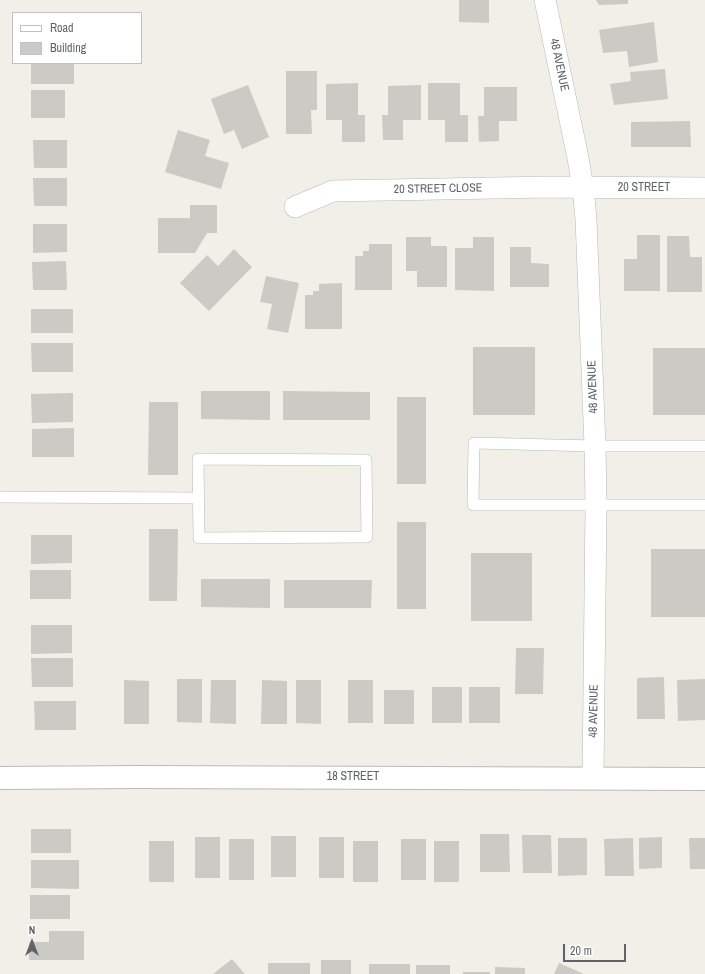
<!DOCTYPE html>
<style>
body{margin:0}
#map{position:relative;width:705px;height:974px;overflow:hidden;background:#f1efe8;font-family:"Archivo Narrow",sans-serif}
canvas{display:block}
.legend{position:absolute;left:12px;top:12px;width:130px;height:52px;box-sizing:border-box;background:#fff;border:1px solid #bfc1c3;margin:0;padding:5px 7px;list-style:none;font-size:12px;color:#5f6368}
.legend li{display:flex;align-items:center;gap:8px;height:20px}
.legend b{width:20px;border:1px solid #bfc1c3}
.north{position:absolute;left:12px;top:922px;width:40px;height:40px;-webkit-text-stroke:3px #fff;paint-order:stroke;rotate:0deg;font-size:11px;font-weight:700;line-height:16px;text-align:center;color:#5f6368}
.north::after{content:'';display:block;margin:auto;width:14px;height:18px;background:#5f6368;clip-path:polygon(50% 0,100% 100%,50% 72%,0 100%)}
.scale{position:absolute;left:563px;top:944px;width:63px;height:18px;box-sizing:border-box;border:2px solid #5f6368;border-top:0;padding-left:5px;font-size:12px;line-height:14px;white-space:nowrap;color:#5f6368;-webkit-text-stroke:3px #fff;paint-order:stroke}
</style>
<div id="map">
<canvas width="705" height="974"></canvas>
<ul class="legend">
<li><b style="height:5px;background:#fff"></b>Road</li>
<li><b style="height:11px;background:#cccac5"></b>Building</li>
</ul>
<div class="north">N</div>
<div class="scale">20 m</div>
</div>
<script>
const g = document.querySelector('canvas').getContext('2d');
g.lineJoin = 'round';
function fill(path, color) { g.fillStyle = color; g.fill(path, 'evenodd'); }
const shape = rows => new Path2D(rows.map(r => 'M' + r).join(''));
function trace(path, color, width, dash) { g.strokeStyle = color; g.lineWidth = width; g.lineCap = dash ? 'butt' : 'round'; g.setLineDash(dash || []); g.stroke(path); }
function drawText(font, color, halo, rows, align = 'center') {
  g.font = font + ' "Archivo Narrow",sans-serif'; g.lineWidth = 3; g.setLineDash([]); g.textBaseline = 'middle'; g.strokeStyle = halo; g.fillStyle = color; for (const [text, x, y, turn = 0] of rows) {
    g.save(); g.translate(x, y); g.rotate((+turn || 0) * Math.PI / 180); g.textAlign = isNaN(turn) ? turn : align; if (halo) g.strokeText(text, 0, 0); g.fillText(text, 0, 0); g.restore();
  }
}
const building = shape([
 [459,0,489,0,489,23,459,22],
 [596,0,628,0,628,4,599,5],
 [654,22,658,62,629,67,627,51,603,53,599,30],
 [31,63,74,63,74,84,31,84],
 [665,69,668,99,614,105,610,84,631,81,630,72],
 [286,71,317,71,317,110,311,110,312,134,286,134],
 [358,83,358,115,365,115,365,142,342,142,342,120,326,120,326,84],
 [428,83,460,83,460,115,468,115,468,142,445,142,445,120,428,120],
 [248,85,269,137,242,149,234,130,224,134,211,99],
 [421,85,421,120,403,120,403,140,383,140,382,115,388,115,388,86],
 [484,87,517,87,517,121,499,121,499,141,479,142,478,116,484,116],
 [31,90,65,90,65,118,31,118],
 [690,121,691,147,631,147,631,122],
 [178,130,210,140,205,156,229,163,221,189,165,172],
 [33,140,67,140,67,168,34,168],
 [33,178,67,178,67,206,34,206],
 [190,205,217,205,217,233,207,233,195,253,158,253,158,218,190,218],
 [33,224,67,224,67,252,33,253],
 [637,235,660,235,660,291,624,291,624,259,637,259],
 [667,236,689,236,690,257,702,257,702,292,667,292],
 [406,237,431,237,431,246,447,246,447,287,417,287,417,271,406,271],
 [473,237,494,237,494,291,455,290,455,248,473,248],
 [369,244,392,244,392,290,355,290,355,256,363,256,363,251,369,251],
 [510,247,531,247,531,263,549,264,549,287,510,287],
 [234,249,252,267,209,311,180,283,207,255,218,266],
 [66,261,67,290,33,290,32,262],
 [266,276,299,283,288,333,267,329,272,304,260,302],
 [342,283,342,329,305,329,305,295,313,295,313,291,319,291,319,284],
 [31,309,73,309,73,333,31,333],
 [31,343,73,343,73,372,32,372],
 [473,347,535,347,535,415,473,415],
 [653,348,705,348,705,415,653,415],
 [201,391,270,391,270,420,201,419],
 [283,391,370,392,370,420,283,420],
 [73,393,73,422,32,423,31,394],
 [397,397,426,397,426,484,397,484],
 [149,402,178,402,178,475,148,475],
 [74,428,74,457,32,457,32,429],
 [397,522,426,522,426,609,397,609],
 [149,529,178,529,177,601,149,601],
 [31,535,72,535,72,563,31,564],
 [651,549,705,549,705,617,651,617],
 [471,553,532,553,532,621,471,621],
 [30,570,71,570,71,599,30,599],
 [201,579,270,579,270,608,201,607],
 [284,580,372,580,371,608,284,608],
 [31,625,72,625,72,653,31,654],
 [516,648,544,648,543,694,515,694],
 [31,658,73,658,73,687,32,687],
 [664,677,665,719,637,719,637,678],
 [177,679,202,679,202,723,177,722],
 [705,679,705,720,678,721,677,680],
 [124,680,149,681,149,724,124,724],
 [211,680,236,680,236,724,210,723],
 [262,680,287,681,287,724,261,724],
 [296,680,321,680,321,724,296,723],
 [348,680,373,680,373,723,348,723],
 [432,687,462,687,462,723,432,723],
 [469,687,500,687,500,723,469,723],
 [384,690,414,690,414,724,384,724],
 [34,701,76,701,76,730,35,730],
 [31,829,71,829,71,853,31,853],
 [480,834,509,834,510,872,480,872],
 [522,835,551,835,552,873,523,873],
 [271,836,296,836,296,877,271,877],
 [195,837,220,837,220,878,195,878],
 [319,837,344,837,344,878,319,878],
 [662,837,662,868,639,869,639,838],
 [558,838,587,838,587,875,558,876],
 [633,838,634,876,605,876,604,839],
 [689,838,705,838,705,869,690,869],
 [229,839,254,839,254,880,229,880],
 [401,839,426,839,426,880,401,880],
 [149,841,174,841,174,882,149,882],
 [353,841,378,841,378,882,353,882],
 [434,841,459,841,459,882,434,882],
 [31,860,79,860,79,889,31,888],
 [30,895,70,895,70,919,30,919],
 [49,931,84,931,84,960,29,960,29,942,49,942],
 [232,959,245,974,213,974],
 [321,960,351,960,351,974,321,974],
 [268,963,310,963,310,974,268,974],
 [559,963,584,974,554,974],
 [369,964,410,964,410,974,369,974],
 [416,965,450,965,450,974,416,974],
 [495,967,525,968,525,974,495,974],
 [463,972,490,972,490,974,463,974]
]);
const lane = shape([
 [705,446,595,446,474,443,473,505,705,505],
 [198,459,366,460,367,537,199,538,198,459],
 [0,497,198,498]
]);
const street = shape([
 [545,0,578,158,583,188,586,219,595,446,596,505,593,778],
 [295,207,333,191,549,187,705,188]
]);
const secondary = shape([
 [0,778,137,777,705,779]
]);
const streetNames = [
 ["48 AVENUE",559,65,78],
 ["20 STREET",644,188],
 ["20 STREET CLOSE",438,189,-1],
 ["48 AVENUE",593,387,-92],
 ["48 AVENUE",594,711,-89],
 ["18 STREET",353,777]
];
fill(building, '#cccac5');
trace(lane, '#b5b8bc', 12);
trace(street, '#b5b8bc', 22);
trace(secondary, '#b6babf', 24);
trace(lane, '#fff', 11);
trace(street, '#fff', 21);
trace(secondary, '#fff', 22);
drawText('12px', '#5f6368', '#fff', streetNames);
</script>
